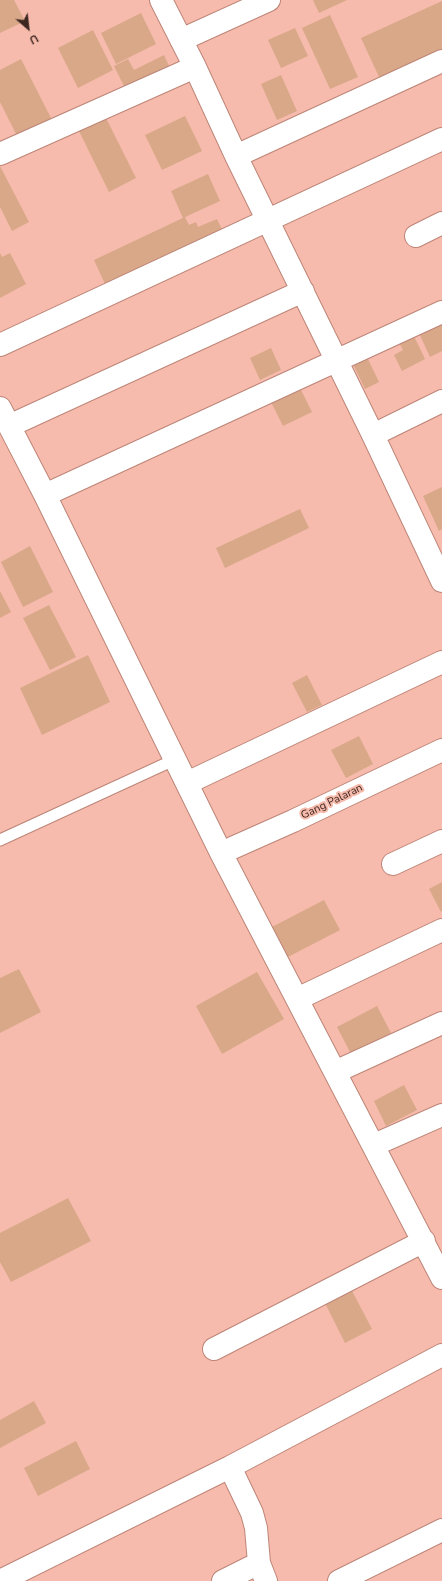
<!DOCTYPE html>
<style>
body{margin:0}
#map{position:relative;width:442px;height:1581px;overflow:hidden;background:#f6bbac;font-family:"Nunito Sans",sans-serif}
canvas{display:block}
.north{position:absolute;left:8px;top:8px;width:40px;height:40px;-webkit-text-stroke:3px #f6bbac;paint-order:stroke;rotate:152deg;font-size:11px;font-weight:700;line-height:16px;text-align:center;color:#3d2620}
.north::after{content:'';display:block;margin:auto;width:14px;height:18px;background:#3d2620;clip-path:polygon(50% 0,100% 100%,50% 72%,0 100%)}
</style>
<div id="map">
<canvas width="442" height="1581"></canvas>
<div class="north">U</div>
</div>
<script>
const g = document.querySelector('canvas').getContext('2d');
g.lineJoin = 'round';
function fill(path, color) { g.fillStyle = color; g.fill(path, 'evenodd'); }
const shape = rows => new Path2D(rows.map(r => 'M' + r).join(''));
function trace(path, color, width, dash) { g.strokeStyle = color; g.lineWidth = width; g.lineCap = dash ? 'butt' : 'round'; g.setLineDash(dash || []); g.stroke(path); }
function drawText(font, color, halo, rows, align = 'center') {
  g.font = font + ' "Nunito Sans",sans-serif'; g.lineWidth = 4; g.setLineDash([]); g.textBaseline = 'middle'; g.strokeStyle = halo; g.fillStyle = color; for (const [text, x, y, turn = 0] of rows) {
    g.save(); g.translate(x, y); g.rotate((+turn || 0) * Math.PI / 180); g.textAlign = isNaN(turn) ? turn : align; if (halo) g.strokeText(text, 0, 0); g.fillText(text, 0, 0); g.restore();
  }
}
const building = shape([
 [0,0,14,0,25,21,0,33],
 [313,0,347,0,319,13],
 [442,1,442,51,380,79,361,38],
 [141,13,156,44,116,64,101,33],
 [330,15,358,77,330,89,302,28],
 [295,28,308,56,281,68,268,40],
 [93,30,113,70,78,88,58,48],
 [164,55,170,68,126,90,114,66,128,59,134,70],
 [21,59,52,120,18,138,0,102,0,70],
 [281,75,297,111,277,120,261,84],
 [185,116,202,151,162,170,145,135],
 [106,118,136,178,109,192,79,131],
 [0,166,29,222,12,231,0,207],
 [208,174,220,201,183,218,171,191],
 [185,217,189,225,196,222,198,227,217,219,225,236,151,263,105,284,94,260],
 [0,253,2,257,10,253,26,284,0,298],
 [442,323,442,351,430,357,418,331],
 [412,332,425,359,402,371,394,355,403,350,397,339],
 [271,348,281,370,260,380,250,358],
 [365,353,379,382,365,389,351,360],
 [298,384,312,412,283,426,269,398],
 [442,487,442,529,439,531,423,496],
 [300,509,309,528,225,568,216,548],
 [30,546,53,592,23,607,1,562],
 [0,591,11,612,0,618],
 [49,605,76,657,50,670,23,618],
 [88,655,110,702,42,735,20,688],
 [307,675,322,705,307,712,292,683],
 [359,736,373,764,346,778,331,750],
 [442,882,442,911,441,912,429,889],
 [324,900,340,930,286,958,270,928],
 [19,969,41,1012,0,1033,0,978],
 [257,972,284,1019,222,1054,196,1006],
 [377,1006,391,1033,351,1054,337,1027],
 [404,1085,417,1110,386,1126,374,1101],
 [68,1198,91,1241,11,1282,0,1262,0,1233],
 [350,1287,372,1329,345,1343,324,1301],
 [34,1401,46,1423,0,1448,0,1420],
 [76,1441,90,1469,38,1496,24,1468]
]);
const lane = shape([
 [0,840,176,759]
]);
const street = shape([
 [161,0,195,67,236,156,373,435,442,581],
 [181,40,269,0],
 [0,154,195,67],
 [236,156,442,61],
 [416,236,442,223],
 [0,345,442,139],
 [0,408,45,495,221,853,442,1278],
 [9,426,303,291],
 [373,435,442,401],
 [45,495,442,312],
 [187,783,442,662],
 [221,853,293,821,442,750],
 [393,864,442,841],
 [297,999,442,930],
 [335,1072,442,1023],
 [374,1145,442,1115],
 [214,1349,424,1241],
 [230,1467,252,1513,256,1528,259,1563,266,1581],
 [0,1581,230,1467,442,1355],
 [223,1581,259,1563],
 [339,1581,442,1530]
]);
const streetNames = [
 ["Gang Palaran",332,802,-26]
];
fill(building, '#d8a888');
trace(lane, '#bd8578', 13);
trace(street, '#bd8578', 24);
trace(lane, '#fff', 11);
trace(street, '#fff', 22);
drawText('11px', '#3d2620', '#f6bbac', streetNames);
</script>
